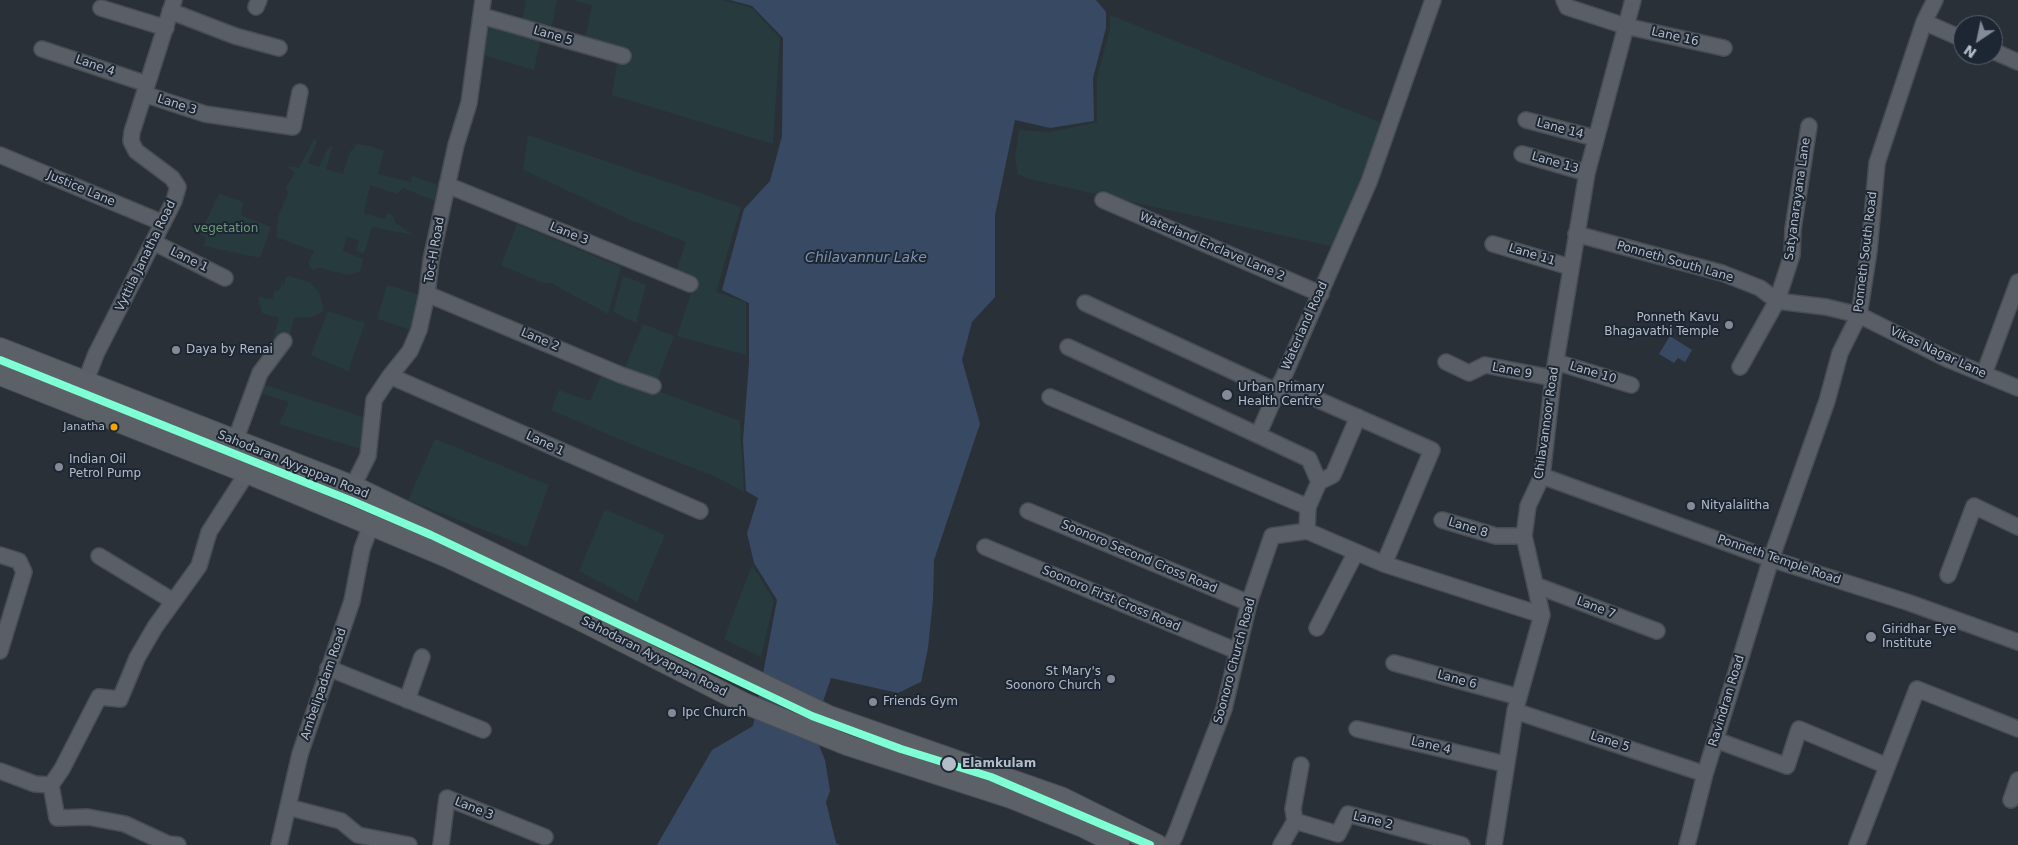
<!DOCTYPE html>
<style>
body{margin:0}
#map{position:relative;width:2018px;height:845px;overflow:hidden;background:#2a3038;font-family:"DejaVu Sans",sans-serif}
canvas{display:block}
.north{position:absolute;left:1953px;top:15px;width:50px;height:50px;box-sizing:border-box;background:#1d2633;border:1px solid #59626f;border-radius:50%;rotate:214deg;font-size:14px;font-weight:700;line-height:20px;text-align:center;color:#b4bcc9}
.north::after{content:'';display:block;margin:auto;width:18px;height:22px;background:#848b96;clip-path:polygon(50% 0,100% 100%,50% 72%,0 100%)}
</style>
<div id="map">
<canvas width="2018" height="845"></canvas>
<div class="north">N</div>
</div>
<script>
const g = document.querySelector('canvas').getContext('2d');
g.lineJoin = 'round';
function fill(path, color) { g.fillStyle = color; g.fill(path, 'evenodd'); }
const shape = rows => new Path2D(rows.map(r => 'M' + r).join(''));
function trace(path, color, width, dash) { g.strokeStyle = color; g.lineWidth = width; g.lineCap = dash ? 'butt' : 'round'; g.setLineDash(dash || []); g.stroke(path); }
function drawText(font, color, halo, rows, align = 'center') {
  g.font = font + ' "DejaVu Sans",sans-serif'; g.lineWidth = 4; g.setLineDash([]); g.textBaseline = 'middle'; g.strokeStyle = halo; g.fillStyle = color; for (const [text, x, y, turn = 0] of rows) {
    g.save(); g.translate(x, y); g.rotate((+turn || 0) * Math.PI / 180); g.textAlign = isNaN(turn) ? turn : align; if (halo) g.strokeText(text, 0, 0); g.fillText(text, 0, 0); g.restore();
  }
}
const green = shape([
 [526,0,557,0,551,30,522,22],
 [573,0,723,0,752,8,780,38,773,144,612,95,618,58,585,40,592,5],
 [1110,15,1384,124,1334,247,1029,179,1018,174,1015,157,1019,130,1050,132,1097,122,1097,78,1110,29],
 [490,24,541,36,534,70,483,55,486,28],
 [528,135,741,207,716,292,746,302,746,355,677,336,695,281,675,274,686,242,635,222,523,170],
 [314,139,317,142,308,163,319,167,328,148,333,146,326,169,343,174,350,152,357,144,371,146,384,151,378,174,410,182,413,176,437,185,435,201,403,188,397,194,370,185,364,213,385,219,387,213,392,215,395,222,413,235,372,227,364,254,356,250,359,241,347,236,343,251,363,259,360,272,348,275,320,268,312,270,308,264,314,251,276,237,279,214,288,194,286,187,295,173,286,166,299,168],
 [219,194,243,202,241,215,271,227,260,258,204,246,206,238,200,234],
 [517,224,621,267,608,314,551,283,543,283,501,265],
 [288,276,310,282,319,292,324,311,312,317,294,318,289,338,273,339,279,318,262,313,258,297,273,299,274,291,279,290,282,283,285,284,285,278],
 [623,276,646,285,636,323,613,312],
 [387,285,420,295,414,331,377,319],
 [328,311,365,323,348,371,311,355],
 [643,324,674,336,657,382,624,370],
 [603,371,740,421,744,492,714,476,638,447,551,410,559,390,590,401],
 [263,384,363,417,361,449,279,424,289,402,260,393],
 [435,439,549,485,527,547,408,500],
 [605,509,665,535,637,602,579,571],
 [752,565,774,601,761,657,724,639]
]);
const water = shape([
 [730,0,1096,0,1106,12,1106,28,1093,78,1094,121,1050,128,1015,120,995,215,995,297,972,322,962,360,980,424,934,560,933,600,928,648,921,682,898,693,831,678,813,731,825,760,830,791,826,802,836,843,840,845,657,845,712,750,753,726,777,600,754,563,747,533,758,498,746,491,743,440,749,363,749,303,722,290,744,209,770,181,782,136,783,38,752,6],
 [1670,336,1692,350,1685,362,1678,358,1674,363,1659,354]
]);
const minor = shape([
 [1564,0,1567,7,1625,26,1724,48],
 [256,7,259,0],
 [101,8,166,28],
 [170,11,235,36,279,48],
 [482,16,623,56],
 [1924,22,1963,39],
 [42,49,147,84],
 [1993,51,2018,62],
 [144,94,205,114,293,127,300,92],
 [1526,120,1595,138],
 [1522,154,1587,173],
 [0,155,163,223],
 [447,185,690,284],
 [1103,200,1321,294],
 [1576,234,1722,273,1760,288,1777,301,1826,307,1859,315,1947,359,2018,388],
 [153,242,225,278],
 [1493,244,1570,267],
 [427,294,621,375,653,386],
 [1085,303,1276,391],
 [1068,347,1258,435],
 [1446,362,1469,373,1485,365,1553,378],
 [1556,362,1631,385],
 [1740,367,1777,301,1792,255,1793,229,1809,126],
 [1984,374,2018,282],
 [390,376,700,511],
 [85,383,96,354,174,201,178,187,172,178,136,151,131,141,132,132,174,0],
 [1280,383,1432,450,1384,564],
 [1050,397,1308,507],
 [235,441,260,373,284,341],
 [1542,476,1771,559,1907,602,2018,642],
 [1319,482,1333,475,1358,417],
 [353,486,368,456,374,400,390,376,410,351,419,330,427,294,431,260,456,145,469,103,483,0],
 [1028,511,1249,603],
 [1442,520,1496,536,1524,536],
 [1307,531,1308,507,1319,482,1309,459,1258,435,1369,182,1433,0],
 [1307,531,1384,564,1542,615],
 [985,547,1237,651],
 [0,555,19,561,24,572,0,651],
 [99,556,173,601],
 [1948,575,1974,506,2018,527],
 [1535,585,1657,631],
 [1317,628,1356,552],
 [1394,663,1519,697],
 [328,668,483,730],
 [407,700,422,657],
 [1515,711,1705,774],
 [1357,729,1505,764],
 [1716,740,1787,766,1799,729,1887,766],
 [0,771,35,784,51,785,62,769,99,697,120,699,137,658,155,627,199,566,209,532,247,473],
 [51,785,57,818,88,817,125,824,168,844,178,845],
 [2011,800,2018,780],
 [288,807,341,821,358,835,409,845],
 [1295,821,1338,834,1348,814,1462,845],
 [279,845,300,754,352,601,362,549,371,525],
 [441,845,447,798,545,837],
 [1170,845,1175,836,1224,709,1249,603,1272,536,1307,531],
 [1281,845,1295,821,1293,809,1301,765],
 [1494,845,1515,711,1542,615,1524,536,1528,506,1542,476,1553,378,1587,173,1633,0],
 [1687,845,1705,774,1771,559,1827,401,1840,353,1859,315,1869,251,1877,163,1924,22,1935,0],
 [1857,845,1917,689,2018,729]
]);
const major = shape([
 [0,348,353,486,829,716,1063,798,1158,845],
 [0,375,247,473,447,557,576,618,746,704,847,745,1011,798,1083,827,1119,845]
]);
const metro1 = shape([
 [0,360,352,501,431,535,812,716,901,749,991,777,1150,845]
]);
const markers = [
 [1729,325,5,"#848b96"],
 [176,350,5,"#848b96"],
 [1227,395,6,"#848b96"],
 [114,427,4.5,"#f7a600"],
 [59,467,5,"#848b96"],
 [1691,506,5,"#848b96"],
 [1871,637,6,"#848b96"],
 [1111,679,5,"#848b96"],
 [873,702,5,"#848b96"],
 [672,713,5,"#848b96"],
 [949,764,8,"#b4bcc9"]
];
const busNames = [
 ["Janatha",105,427]
];
const streetNames = [
 ["Lane 5",553,36,16],
 ["Lane 16",1675,37,13],
 ["Lane 4",95,66,19],
 ["Lane 3",177,105,18],
 ["Lane 14",1560,129,15],
 ["Lane 13",1555,163,16],
 ["Justice Lane",81,189,23],
 ["Satyanarayana Lane",1798,199,-82],
 ["Lane 3",569,234,22],
 ["Waterland Enclave Lane 2",1212,247,23],
 ["Toc-H Road",435,250,-80],
 ["Ponneth South Road",1866,252,-83],
 ["Lane 11",1532,255,17],
 ["Vyttila Janatha Road",146,256,-64],
 ["Lane 1",189,260,26],
 ["Ponneth South Lane",1675,262,16],
 ["Waterland Road",1305,326,-66],
 ["Lane 2",540,340,23],
 ["Vikas Nagar Lane",1938,353,25],
 ["Lane 9",1512,371,11],
 ["Lane 10",1593,373,17],
 ["Chilavannoor Road",1547,423,-82],
 ["Lane 1",545,444,25],
 ["Sahodaran Ayyappan Road",293,465,22],
 ["Lane 8",1468,528,17],
 ["Soonoro Second Cross Road",1139,557,23],
 ["Ponneth Temple Road",1779,560,19],
 ["Soonoro First Cross Road",1111,599,23],
 ["Lane 7",1596,608,21],
 ["Sahodaran Ayyappan Road",654,657,27],
 ["Soonoro Church Road",1235,661,-75],
 ["Lane 6",1457,680,15],
 ["Ambelipadam Road",324,684,-71],
 ["Ravindran Road",1727,701,-73],
 ["Lane 5",1610,742,18],
 ["Lane 4",1431,746,13],
 ["Lane 3",474,809,22],
 ["Lane 2",1373,821,14]
];
const parkNames = [
 ["vegetation",226,229]
];
const poiNames = [
 ["Ponneth Kavu",1719,318,"right"],
 ["Bhagavathi Temple",1719,332,"right"],
 ["Daya by Renai",186,350],
 ["Urban Primary",1238,388],
 ["Health Centre",1238,402],
 ["Indian Oil",69,460],
 ["Petrol Pump",69,474],
 ["Nityalalitha",1701,506],
 ["Giridhar Eye",1882,630],
 ["Institute",1882,644],
 ["St Mary's",1101,672,"right"],
 ["Soonoro Church",1101,686,"right"],
 ["Friends Gym",883,702],
 ["Ipc Church",682,713]
];
const stopNames = [
 ["Elamkulam",962,764]
];
const waterNames = [
 ["Chilavannur Lake",866,258]
];
fill(green, '#273a3e');
fill(water, '#384963');
trace(minor, '#484c53', 18);
trace(major, '#484c55', 22);
trace(minor, '#5a5e66', 15);
trace(major, '#5c6168', 20);
trace(metro1, '#7fffd4', 8);
for (const [x, y, r, color] of markers) { const dot = new Path2D(); dot.arc(x, y, r, 0, 2 * Math.PI); g.fillStyle = color; g.fill(dot); trace(dot, '#1d2633', 2); }
drawText('11px', '#b4bcc9', '#1d2633', busNames, 'right');
drawText('12px', '#b4bcc9', '#1d2633', streetNames);
drawText('12px', '#6b9a76', '#1d2633', parkNames);
drawText('12px', '#b4bcc9', '#1d2633', poiNames, 'left');
drawText('bold 12px', '#b4bcc9', '#1d2633', stopNames, 'left');
drawText('italic 14px', '#7c92b1', '#1d2633', waterNames);
</script>
